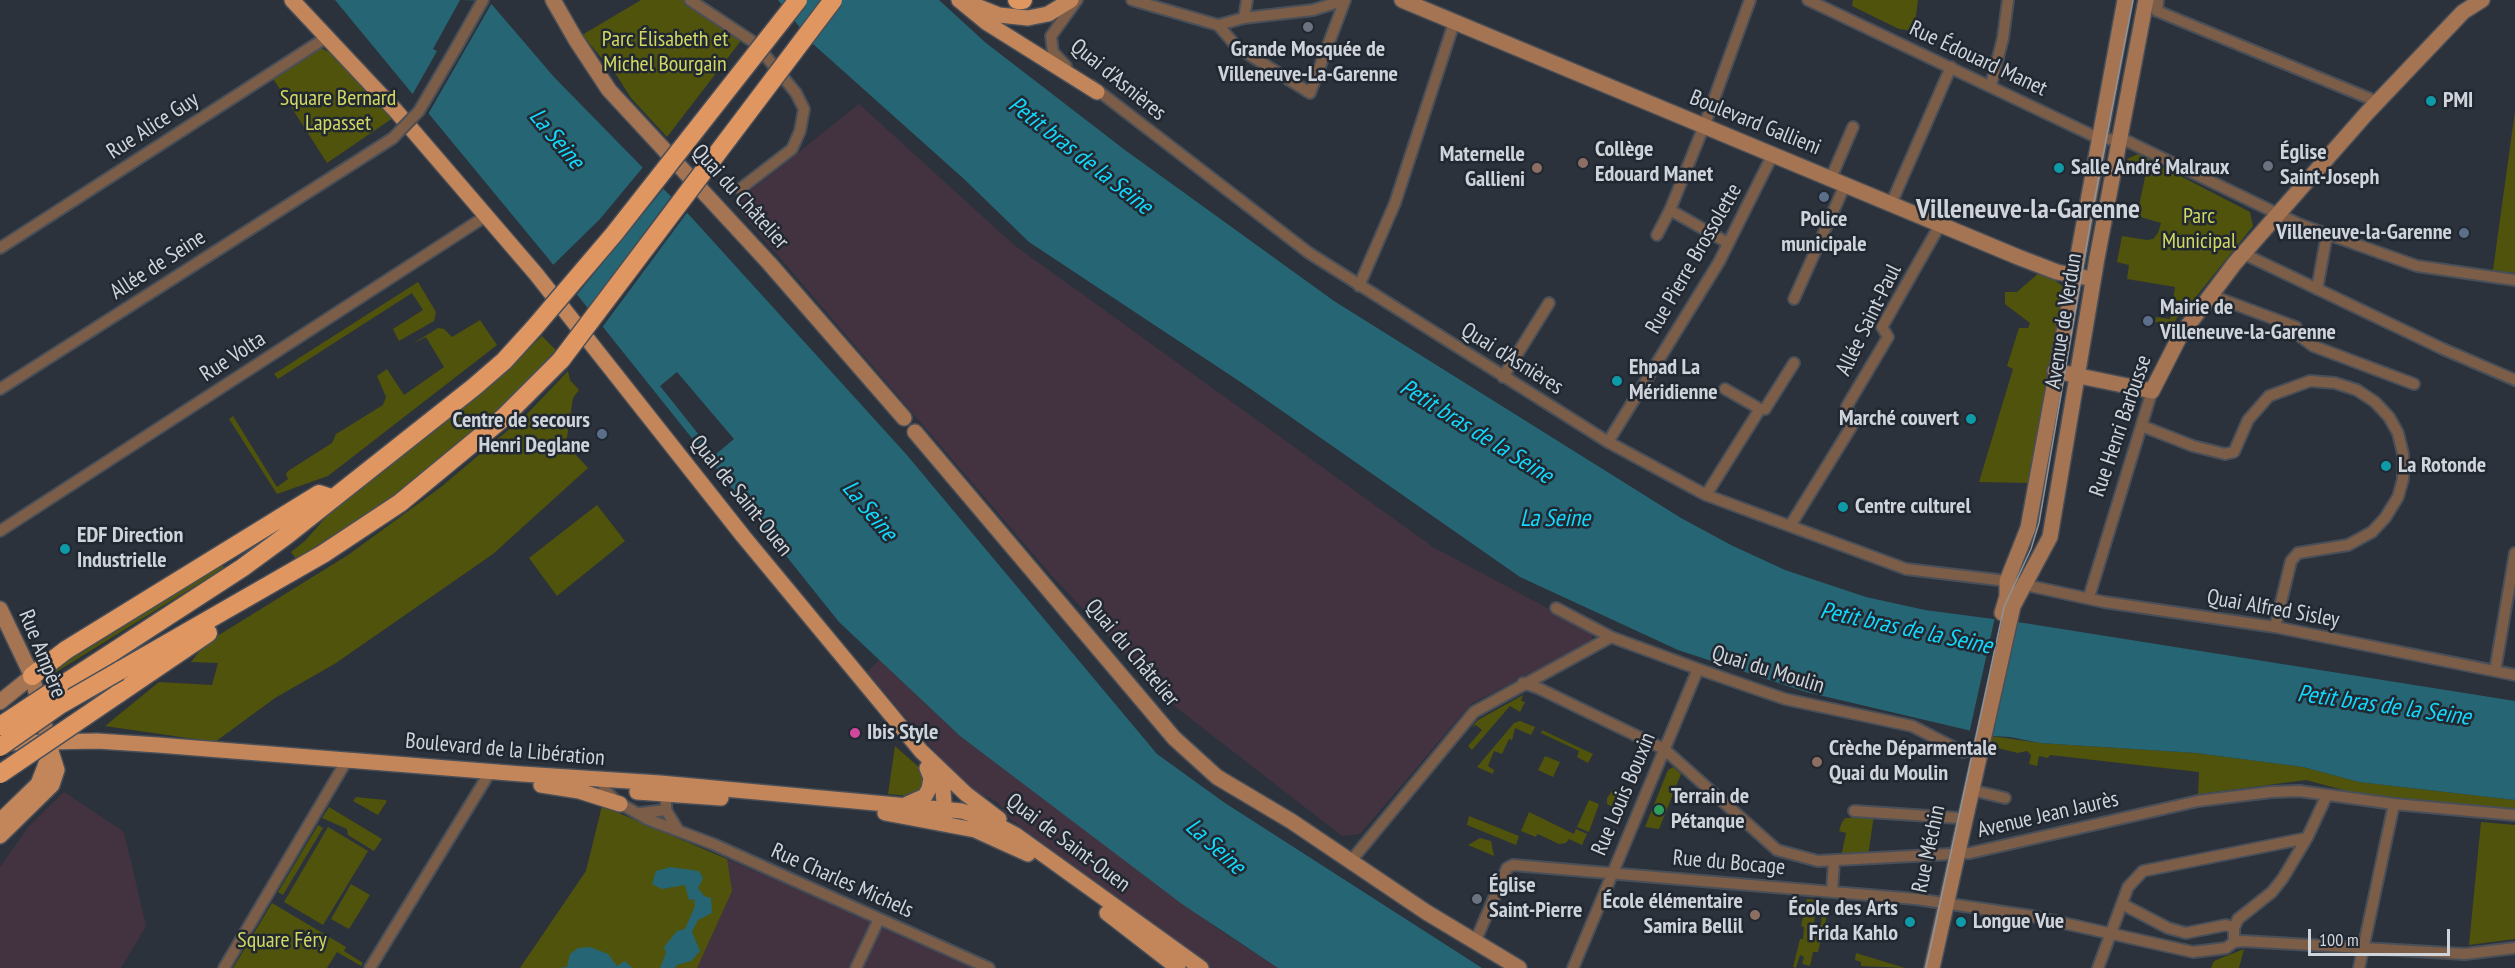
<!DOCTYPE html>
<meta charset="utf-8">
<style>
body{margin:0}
#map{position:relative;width:2515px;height:968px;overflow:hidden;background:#2b323b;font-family:"PT Sans Narrow",sans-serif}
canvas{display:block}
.scale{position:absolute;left:2308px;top:929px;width:142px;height:27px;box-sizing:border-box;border:3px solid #cfd4da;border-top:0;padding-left:8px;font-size:18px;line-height:21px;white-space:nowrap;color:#cfd4da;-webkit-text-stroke:4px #212831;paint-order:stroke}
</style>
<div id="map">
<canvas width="2515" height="968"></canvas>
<div class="scale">100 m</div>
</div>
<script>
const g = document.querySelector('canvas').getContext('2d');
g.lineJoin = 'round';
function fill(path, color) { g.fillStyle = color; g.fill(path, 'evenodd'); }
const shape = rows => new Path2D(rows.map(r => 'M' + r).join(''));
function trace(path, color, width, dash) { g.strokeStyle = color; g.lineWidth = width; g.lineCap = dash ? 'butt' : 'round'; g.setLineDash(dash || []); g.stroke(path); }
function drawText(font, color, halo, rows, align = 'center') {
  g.font = font + ' "PT Sans Narrow",sans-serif'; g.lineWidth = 5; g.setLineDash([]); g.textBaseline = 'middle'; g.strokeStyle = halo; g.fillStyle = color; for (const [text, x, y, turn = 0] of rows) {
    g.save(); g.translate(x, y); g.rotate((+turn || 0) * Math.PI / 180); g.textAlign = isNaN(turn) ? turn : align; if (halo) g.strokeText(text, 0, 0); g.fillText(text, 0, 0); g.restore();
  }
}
const industrial = shape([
 [859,104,1014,245,1433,547,1592,632,1592,641,1471,704,1360,834,1342,836,1177,708,1050,574,734,204],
 [879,660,960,736,1218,929,1278,968,1211,968,1010,819,998,803,988,797,980,796,950,769,867,672],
 [64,792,124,832,146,926,121,968,0,968,0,867,29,826],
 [602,806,769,877,972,968,520,968,586,871]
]);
const green = shape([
 [641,0,686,0,743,38,667,137,631,98,617,76,582,35],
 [1853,0,1918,0,1914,31,1899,29,1852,6],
 [319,47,338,57,393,118,327,163,272,77],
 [2515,111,2515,273,2493,270],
 [2138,154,2151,160,2136,172,2127,159],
 [2159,165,2250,212,2253,226,2191,303,2173,300,2175,287,2127,279,2129,265,2117,262,2122,236,2147,240,2153,239,2158,233,2161,223,2137,216,2146,172],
 [2041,271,2070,291,2031,483,1979,482,2013,369,2007,366,2019,328,2028,328,2030,323,2005,304,2005,292,2017,292],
 [418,282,436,312,434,321,399,341,393,329,423,310,412,293,278,379,274,374],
 [2172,305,2185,307,2172,325,2155,322,2156,317,2170,319],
 [480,320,497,345,328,476,277,494,229,419,233,416,277,487,288,479,286,474,288,471,332,443,336,434,383,405,386,397,377,376,387,369,404,395,444,367,426,337,412,344,438,328,444,329,452,337],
 [542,336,556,350,489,420,395,496,296,559,291,552,305,541,326,517,495,382],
 [568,371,570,380,579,390,573,398,566,444,588,468,493,554,336,663,275,698,215,742,105,726,159,682,212,685,218,663,191,662,206,643,348,555,441,487,527,414],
 [597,505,625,541,557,596,529,558],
 [222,564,224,568,53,674,51,672],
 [1523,695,1521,701,1525,702,1520,712,1510,706,1472,750,1468,746,1482,730,1476,725,1472,727,1478,720],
 [1520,721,1535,727,1531,735,1515,728,1512,740,1509,739,1502,754,1494,751,1488,766,1494,770,1493,774,1477,767,1514,723],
 [1542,730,1593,754,1588,763,1577,757,1579,751,1541,733],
 [1991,736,2040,743,2196,753,2303,767,2359,782,2515,800,2515,809,2381,796,2347,791,2306,780,2198,794,2199,772,2050,755,2048,758,2039,756,2037,766,2029,764,2031,755,2027,751,2018,753,1993,747,1989,744],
 [895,746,921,769,923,782,919,790,909,796,888,794],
 [1545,756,1560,762,1553,777,1538,770],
 [1673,767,1681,774,1659,829,1645,827,1668,770],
 [1614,789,1623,793,1621,811,1607,804,1607,798],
 [356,797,385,800,387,801,378,815,353,801],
 [1589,800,1599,804,1589,832,1577,827],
 [602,806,727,859,732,891,697,968,520,968,586,871],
 [329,807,382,839,374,851,348,835,347,829,322,818],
 [1529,812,1574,834,1576,829,1587,834,1582,845,1569,839,1566,843,1559,844,1540,835,1537,834,1536,837,1521,831],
 [1851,815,1874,815,1868,856,1841,857,1846,833,1839,831,1842,822,1845,818,1851,818],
 [1469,816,1519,836,1516,845,1467,825],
 [2481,822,2515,825,2515,939,2469,945],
 [318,825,323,828,283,895,278,892],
 [328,827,368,851,323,925,284,902],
 [1480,838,1491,841,1494,856,1468,845],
 [351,884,370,895,349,929,331,919],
 [1807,899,1816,900,1814,925,1821,925,1823,903,1830,903,1818,952,1813,952,1810,966,1802,964,1804,957,1800,955,1796,968,1793,967,1800,939,1803,939,1804,927,1801,926],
 [272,903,346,947,344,951,363,963,361,966,337,952,327,968,233,968],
 [2244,949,2239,968,2211,968,2214,961],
 [1856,953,1905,968,1861,966,1861,962,1855,960]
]);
const water = shape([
 [335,0,488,0,554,77,692,218,906,454,1157,754,1225,803,1482,968,1278,968,1182,904,960,736,839,622,547,257],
 [778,0,939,0,986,43,1125,150,1334,301,1681,518,1731,545,1785,570,1866,597,1925,610,2024,623,2515,701,2515,800,2359,782,2303,767,2196,753,2040,743,2010,737,1993,736,1806,692,1678,650,1520,577,1242,383,1029,242,964,179,813,44],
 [670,867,699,871,703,878,698,888,704,896,711,898,712,913,698,920,692,932,700,951,691,961,677,965,675,968,660,968,666,953,664,947,677,931,685,929,695,906,694,899,689,900,685,885,662,889,652,884,656,871],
 [590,947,608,954,617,966,625,961,632,968,558,968,567,967,570,954,578,948]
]);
const pier = shape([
 [460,0,493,1,427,116,411,97,437,51,433,49],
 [644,166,665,187,575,297,551,267,600,219],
 [673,194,689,210,601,329,586,311],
 [677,372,734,439,715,455,660,386],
 [1995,617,2015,619,1989,738,1969,734]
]);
const street = shape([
 [690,0,755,43,796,93,804,109,800,131,792,149,740,189],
 [1132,0,1218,25,1237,47,1310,93,1345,0],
 [1808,0,2098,138,2127,141,2299,224,2417,266,2515,280],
 [2158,0,2157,11,2378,102],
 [1244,18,1247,0],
 [1218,25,1244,18,1313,10,1345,0],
 [456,48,483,0],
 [1066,66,1053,52,1051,36,1077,0],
 [1991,85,2003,38,2008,0],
 [1092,86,1309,253,1608,442,1706,495,1906,569,2007,581,2104,602,2275,627,2515,675],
 [1831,178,1853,127],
 [1891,204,1951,67],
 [1670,210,1728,243],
 [1657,235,1670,210,1706,121,1750,0],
 [0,248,327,37],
 [2244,254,2443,349,2515,380],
 [1359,286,1395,203,1454,23],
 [2317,289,2327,234],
 [2210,295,2296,327,2301,337,2313,346,2414,384],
 [1794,299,1845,185],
 [1503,377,1549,303],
 [0,389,393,138],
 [1725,389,1760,409],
 [2142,426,2193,446,2225,454,2234,452,2248,420,2269,396,2310,381,2335,383,2357,390,2375,402,2389,417,2398,433,2403,454,2403,479,2398,497,2385,518,2372,532,2348,545,2298,553,2291,561,2275,627],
 [1608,442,1719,262,1773,154],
 [1706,495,1760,409,1765,409,1794,363],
 [1790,526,1853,424,1847,406,1888,337,1882,327,1941,223],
 [0,531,486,216],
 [2089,597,2152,391],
 [1556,608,1611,637,1698,669,1785,699,1912,726,1963,752,1972,749],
 [2495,671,2515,553],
 [1523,683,1538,688,1664,749,1777,850,1818,861,1970,853,2198,801,2271,792,2299,791,2394,804,2515,815],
 [604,789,616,801,647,819,713,844,989,968],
 [666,789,666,810,678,830],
 [1971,790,2005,798],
 [1854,811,1959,818],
 [641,813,666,810],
 [1350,862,1474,712,1611,637],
 [1832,892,1834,861],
 [2122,904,2168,928,2186,933,2226,925,2234,928],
 [1475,942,1507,868,1513,865,1916,899,2032,916,2193,952,2226,948,2234,942,2243,941,2465,954,2515,948],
 [2234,942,2234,928,2238,919,2272,892,2283,878,2307,838,2327,795],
 [224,968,344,765],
 [370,968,487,777],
 [856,968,879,919],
 [1573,968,1698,669],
 [2098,968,2128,887,2143,871,2307,838],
 [2359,968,2394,804]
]);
const secondary = shape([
 [553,0,576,40,609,90,769,263,904,418],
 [1402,0,2018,257,2057,272,2083,277],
 [2055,371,2152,391,2180,336,2235,263,2366,114,2463,12,2482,0],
 [915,432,1174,738,1217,777,1291,821,1426,912,1519,968],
 [0,609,32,676,51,751],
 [2002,613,2007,596,2007,581,2028,528,2125,0],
 [0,702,32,676],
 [1932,968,2013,606,2050,537,2097,258,2146,0]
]);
const primary = shape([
 [292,0,396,111,536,274,743,536,921,751,966,794,999,819],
 [959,0,987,23,1097,92],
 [974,5,999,15,1028,18,1048,14,1071,0],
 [1,743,97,741,158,745,522,774,660,783,962,811,988,820,1016,835,1201,968],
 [930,766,943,790,945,816],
 [541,785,579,791,620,804],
 [637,792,721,798],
 [907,804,925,796,929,789,931,778,927,768],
 [885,813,975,830,1028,854],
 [0,821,38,784,51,751],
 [0,836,52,785,57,770,51,751],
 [1107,913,1178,968]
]);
const highway = shape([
 [1017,0,1023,0],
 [119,671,323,554,400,503,503,418,561,360],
 [32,676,66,650,316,496,319,494,331,498],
 [59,687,242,568,287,535,474,387,504,361,534,328],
 [118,694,208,633]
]);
const tram = shape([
 [1926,968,2004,607,2031,549,2039,523,2094,202,2133,0]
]);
const streetBridge = shape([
 [393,138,419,111,456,48]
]);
const highwayBridge = shape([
 [534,328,614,234,798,0],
 [561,360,833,0],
 [0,726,59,687],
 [0,747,60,705,119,671],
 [0,774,118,694]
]);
const markers = [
 [1308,27,6,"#6b7280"],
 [2431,101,6,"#0f9aa8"],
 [1583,163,6,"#8d6e63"],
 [2268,166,6,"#6b7280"],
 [1537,168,6,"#8d6e63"],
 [2059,168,6,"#0f9aa8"],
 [1824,197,6,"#5c6f8a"],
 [2464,233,6,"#5c6f8a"],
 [2148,321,6,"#5c6f8a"],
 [1617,381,6,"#0f9aa8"],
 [1971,419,6,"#0f9aa8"],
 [602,434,6,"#5c6f8a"],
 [2386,466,6,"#0f9aa8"],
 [1843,507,6,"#0f9aa8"],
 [65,549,6,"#0f9aa8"],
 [855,733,6,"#d1479c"],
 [1817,762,6,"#8d6e63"],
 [1659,810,6,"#2e9e5b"],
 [1477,899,6,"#6b7280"],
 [1755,915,6,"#8d6e63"],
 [1910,922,6,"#0f9aa8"],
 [1961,922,6,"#0f9aa8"]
];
const parkNames = [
 ["Parc Élisabeth et",665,40],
 ["Michel Bourgain",665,65],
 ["Square Bernard",338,99],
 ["Lapasset",338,124],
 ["Parc",2199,217],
 ["Municipal",2199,242],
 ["Square Féry",282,941]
];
const poiNames = [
 ["Grande Mosquée de",1308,50,"center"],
 ["Villeneuve-La-Garenne",1308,75,"center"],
 ["PMI",2443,101],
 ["Collège",1595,150],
 ["Edouard Manet",1595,175],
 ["Église",2280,153],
 ["Saint-Joseph",2280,178],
 ["Maternelle",1525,155,"right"],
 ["Gallieni",1525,180,"right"],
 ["Salle André Malraux",2071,168],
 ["Police",1824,220,"center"],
 ["municipale",1824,245,"center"],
 ["Villeneuve-la-Garenne",2452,233,"right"],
 ["Mairie de",2160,308],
 ["Villeneuve-la-Garenne",2160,333],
 ["Ehpad La",1629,368],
 ["Méridienne",1629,393],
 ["Marché couvert",1959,419,"right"],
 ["Centre de secours",590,421,"right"],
 ["Henri Deglane",590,446,"right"],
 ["La Rotonde",2398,466],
 ["Centre culturel",1855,507],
 ["EDF Direction",77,536],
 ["Industrielle",77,561],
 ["Ibis Style",867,733],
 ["Crèche Déparmentale",1829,749],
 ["Quai du Moulin",1829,774],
 ["Terrain de",1671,797],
 ["Pétanque",1671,822],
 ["Église",1489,886],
 ["Saint-Pierre",1489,911],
 ["École élémentaire",1743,902,"right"],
 ["Samira Bellil",1743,927,"right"],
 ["École des Arts",1898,909,"right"],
 ["Frida Kahlo",1898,934,"right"],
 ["Longue Vue",1973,922]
];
const streetNames = [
 ["Rue Édouard Manet",1978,59,25],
 ["Quai d'Asnières",1118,80,39],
 ["Boulevard Gallieni",1755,123,22],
 ["Rue Alice Guy",153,126,-33],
 ["Quai du Châtelier",740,197,48],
 ["Rue Pierre Brossolette",1694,259,-60],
 ["Allée de Seine",158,265,-33],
 ["Allée Saint-Paul",1869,320,-64],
 ["Avenue de Verdun",2064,321,-81],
 ["Rue Volta",233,357,-33],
 ["Quai d'Asnières",1512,359,32],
 ["Rue Henri Barbusse",2121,426,-71],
 ["Quai de Saint-Ouen",741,496,51],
 ["Quai Alfred Sisley",2273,609,10],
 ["Quai du Châtelier",1132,653,50],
 ["Rue Ampère",42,654,68],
 ["Quai du Moulin",1768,670,17],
 ["Boulevard de la Libération",505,750,5],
 ["Rue Louis Bouxin",1624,794,-67],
 ["Avenue Jean Jaurès",2048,815,-13],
 ["Quai de Saint-Ouen",1068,843,37],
 ["Rue Méchin",1929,849,-78],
 ["Rue du Bocage",1729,863,5],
 ["Rue Charles Michels",842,881,24]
];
const waterNames = [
 ["La Seine",556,139,50],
 ["Petit bras de la Seine",1080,156,38],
 ["Petit bras de la Seine",1476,432,32],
 ["La Seine",869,511,50],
 ["La Seine",1555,519],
 ["Petit bras de la Seine",1906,629,12],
 ["Petit bras de la Seine",2384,706,8],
 ["La Seine",1215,847,42]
];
const districtNames = [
 ["Villeneuve-la-Garenne",2028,210]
];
fill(industrial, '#433340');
fill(green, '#50530b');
fill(water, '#266574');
fill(pier, '#2b323b');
trace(street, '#494f58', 14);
trace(secondary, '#494f58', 18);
trace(primary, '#494f58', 18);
trace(highway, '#494f58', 21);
trace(street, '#7b5d48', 10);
trace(secondary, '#a47453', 15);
trace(primary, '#c3865a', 15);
trace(highway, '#df9661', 18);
trace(tram, '#8d939a', 1.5);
trace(streetBridge, '#494f58', 14, []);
trace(highwayBridge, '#494f58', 21, []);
trace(streetBridge, '#7b5d48', 10);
trace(highwayBridge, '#df9661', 18);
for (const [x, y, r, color] of markers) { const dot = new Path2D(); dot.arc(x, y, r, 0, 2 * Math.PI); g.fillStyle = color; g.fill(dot); trace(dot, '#212831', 2); }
drawText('22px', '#d2d861', '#212831', parkNames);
drawText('bold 22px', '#cfd4da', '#212831', poiNames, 'left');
drawText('22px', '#cfd4da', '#212831', streetNames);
drawText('italic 24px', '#12d8fc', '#212831', waterNames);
drawText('bold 28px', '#cfd4da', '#212831', districtNames);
</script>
